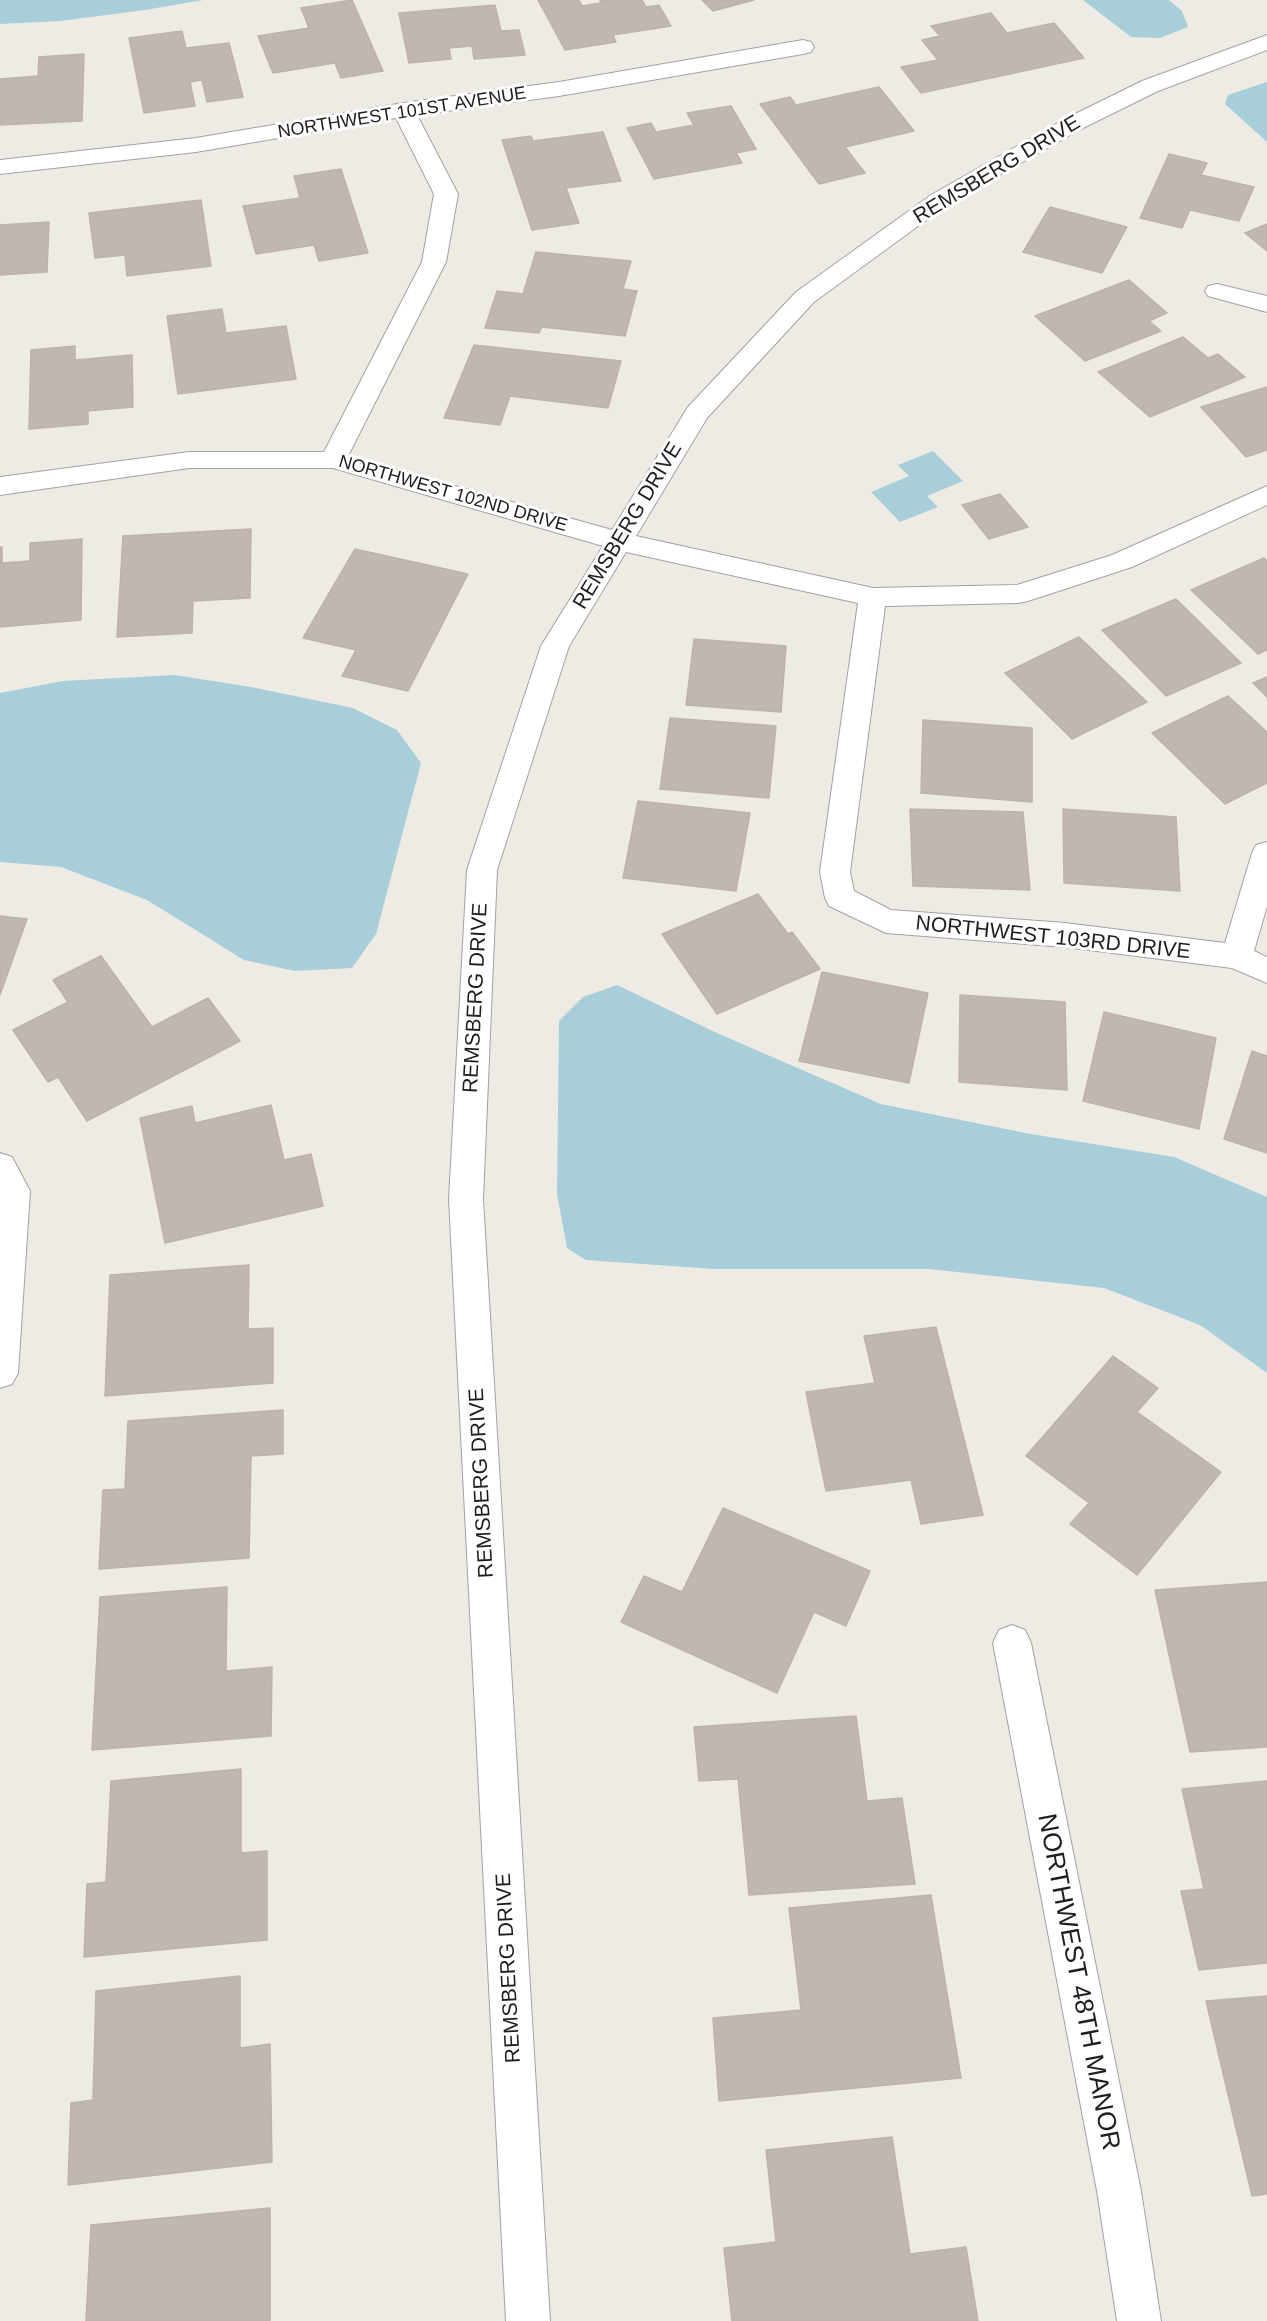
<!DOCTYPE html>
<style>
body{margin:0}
canvas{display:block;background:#eeebe5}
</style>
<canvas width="1267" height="2321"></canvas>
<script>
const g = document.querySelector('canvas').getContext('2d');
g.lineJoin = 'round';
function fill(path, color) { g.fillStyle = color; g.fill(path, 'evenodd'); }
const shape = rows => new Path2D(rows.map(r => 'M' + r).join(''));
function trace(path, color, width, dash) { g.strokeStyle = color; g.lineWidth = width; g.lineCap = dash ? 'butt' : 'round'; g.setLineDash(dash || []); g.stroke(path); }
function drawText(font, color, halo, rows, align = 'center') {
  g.font = font + ' Arial,sans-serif'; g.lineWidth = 6; g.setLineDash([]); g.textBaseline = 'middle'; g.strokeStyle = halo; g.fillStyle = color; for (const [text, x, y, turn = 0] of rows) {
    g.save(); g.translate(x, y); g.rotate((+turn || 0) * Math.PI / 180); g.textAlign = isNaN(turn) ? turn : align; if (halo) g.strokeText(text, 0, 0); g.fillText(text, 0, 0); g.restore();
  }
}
const water = shape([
 [0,0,203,0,145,10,60,21,0,24],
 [1083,0,1169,0,1182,11,1188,27,1160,38,1131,37],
 [1267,82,1267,142,1225,104,1228,95],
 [933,451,963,481,927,496,938,507,900,522,871,492,909,476,898,465],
 [175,675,251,687,353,708,397,730,421,763,376,934,352,968,295,971,244,960,147,900,61,867,0,862,0,693,63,681],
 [617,985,719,1034,881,1104,1031,1134,1174,1157,1267,1197,1267,1373,1200,1325,1104,1288,929,1269,714,1269,586,1260,567,1248,557,1194,559,1021,583,997]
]);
const building = shape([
 [352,0,383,71,341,78,335,63,273,73,258,36,309,28,301,8,352,0],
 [538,0,579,0,582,6,601,3,600,0,642,0,646,7,659,5,671,26,613,35,616,42,565,50,538,0],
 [702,0,754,0,713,11,702,0],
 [495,5,501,31,519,30,525,55,474,59,472,46,449,48,451,59,409,63,399,13,495,5],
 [991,13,1007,33,1054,23,1084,58,921,93,901,67,938,60,922,40,940,36,931,26,991,13],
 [182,31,186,48,229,43,243,97,207,102,202,80,190,82,195,106,144,113,129,38,182,31],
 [84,54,82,121,0,125,0,79,38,76,39,57,84,54],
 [879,87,914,131,845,147,865,173,819,184,760,104,790,97,796,105,879,87],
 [731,106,756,149,736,153,742,163,654,179,627,128,651,123,656,132,694,125,687,113,731,106],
 [603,132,621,181,566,188,579,223,532,230,502,140,531,136,533,141,603,132],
 [1169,154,1207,163,1201,175,1254,187,1239,221,1190,210,1182,228,1140,218,1169,154],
 [341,169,368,253,319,261,314,245,256,254,243,206,300,198,294,176,341,169],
 [201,200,211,266,127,276,125,255,95,258,89,213,201,200],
 [1050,207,1127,227,1102,273,1023,252,1050,207],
 [49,222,47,272,0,275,0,225,49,222],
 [1267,224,1267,251,1245,233,1267,224],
 [536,252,631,261,623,289,637,291,625,336,542,327,539,333,485,328,497,291,523,294,536,252],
 [1129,280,1167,313,1149,321,1161,331,1085,361,1035,316,1129,280],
 [222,309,226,333,286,326,296,379,178,394,167,316,222,309],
 [1183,337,1208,358,1218,354,1245,377,1150,417,1098,372,1183,337],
 [474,345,621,361,608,408,510,396,500,425,444,418,474,345],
 [75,346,75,360,132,355,133,407,88,411,88,424,29,429,31,350,75,346],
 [1267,387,1267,450,1246,457,1201,407,1267,387],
 [1000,494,1028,527,989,539,962,505,1000,494],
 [251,529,250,598,193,601,192,633,117,637,123,536,251,529],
 [82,539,81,620,0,627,0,547,2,547,2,563,30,561,30,543,82,539],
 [355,549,468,574,408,691,342,676,356,650,303,638,355,549],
 [1264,558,1267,561,1267,650,1258,654,1191,590,1264,558],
 [1176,599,1241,663,1166,696,1102,630,1176,599],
 [1079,637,1147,702,1072,739,1005,673,1079,637],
 [694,639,786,646,781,712,686,705,694,639],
 [1267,677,1267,697,1253,683,1267,677],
 [1228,696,1267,732,1267,783,1225,804,1152,733,1228,696],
 [670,718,776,726,769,798,660,789,670,718],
 [923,720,1032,728,1032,802,921,793,923,720],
 [638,801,750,813,736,891,623,878,638,801],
 [910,809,1023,812,1030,890,913,886,910,809],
 [1063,809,1176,817,1180,891,1064,883,1063,809],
 [758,894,788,934,792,932,820,969,717,1014,662,934,758,894],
 [0,916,27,919,0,995,0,916],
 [101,956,152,1027,208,998,240,1041,87,1121,58,1077,48,1082,13,1030,68,1002,53,980,101,956],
 [822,972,928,993,909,1083,799,1061,822,972],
 [960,995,1065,1002,1067,1090,959,1082,960,995],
 [1104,1012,1216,1038,1199,1129,1083,1101,1104,1012],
 [1252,1051,1267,1056,1267,1153,1224,1139,1252,1051],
 [271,1105,284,1160,311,1154,323,1206,165,1243,140,1118,192,1106,195,1123,271,1105],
 [249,1265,248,1329,273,1328,273,1383,105,1396,110,1275,249,1265],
 [936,1327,983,1515,921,1524,911,1480,826,1491,806,1392,875,1383,864,1336,936,1327],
 [1113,1356,1158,1388,1137,1412,1221,1472,1137,1575,1070,1524,1089,1503,1026,1456,1113,1356],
 [283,1410,283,1454,251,1456,249,1558,99,1569,103,1490,125,1489,128,1421,283,1410],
 [723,1508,870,1571,846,1626,814,1612,777,1693,621,1622,644,1576,682,1592,723,1508],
 [1267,1582,1267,1747,1190,1752,1155,1590,1267,1582],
 [227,1587,226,1671,272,1667,271,1736,92,1750,100,1597,227,1587],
 [856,1716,867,1801,902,1798,915,1884,749,1895,738,1779,699,1781,694,1727,856,1716],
 [241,1769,241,1853,267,1851,267,1940,84,1957,87,1884,106,1882,111,1781,241,1769],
 [1267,1781,1267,1963,1199,1970,1181,1891,1204,1889,1182,1789,1267,1781],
 [931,1895,961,2078,719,2101,713,2018,801,2010,789,1908,931,1895],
 [240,1976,240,2048,270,2044,272,2162,68,2185,71,2103,93,2100,96,1991,240,1976],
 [1267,1996,1267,2194,1252,2196,1206,2001,1267,1996],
 [892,2137,910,2254,966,2247,978,2321,732,2321,724,2248,776,2242,766,2150,892,2137],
 [270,2208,270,2321,86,2321,91,2225,270,2208]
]);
const street = shape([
 [1267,35,1267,50,1158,91,1079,130,947,205,814,302,707,418,636,536,873,588,1017,585,1112,555,1267,486,1267,505,1132,567,1028,601,1018,603,885,606,850,872,854,891,891,910,1065,923,1225,943,1252,853,1256,845,1267,842,1267,906,1254,951,1267,957,1267,983,1232,968,1065,947,886,933,829,906,825,898,820,872,858,603,626,552,569,646,497,870,483,1199,550,2321,506,2321,449,1199,467,870,541,646,603,546,333,468,189,468,0,495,0,477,189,452,324,452,422,262,434,194,396,118,196,152,0,174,0,160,196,138,403,103,559,82,803,40,811,42,814,47,811,52,803,54,559,96,417,115,458,194,446,262,348,456,612,530,688,407,796,292,931,195,1063,120,1142,81,1267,35],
 [1217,284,1267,296,1267,312,1208,296,1205,291,1208,286,1217,284],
 [0,1153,12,1157,30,1191,18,1373,12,1384,0,1388,0,1153],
 [1012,1625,1025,1630,1031,1643,1141,2191,1161,2321,1117,2321,1097,2191,993,1643,999,1630,1012,1625]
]);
const farStreetnames = [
 ["NORTHWEST 101ST AVENUE",402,113,-9],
 ["NORTHWEST 102ND DRIVE",453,494,16]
];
const streetNames = [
 ["REMSBERG DRIVE",997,170,-31],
 ["REMSBERG DRIVE",628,526,-59],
 ["NORTHWEST 103RD DRIVE",1053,938,6],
 ["REMSBERG DRIVE",476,998,-87],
 ["REMSBERG DRIVE",482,1483,-93],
 ["REMSBERG DRIVE",509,1968,-93]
];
const nearStreetnames = [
 ["NORTHWEST 48TH MANOR",1078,1982,79]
];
fill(water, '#a8cfd9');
fill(building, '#bfb7b1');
trace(building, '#bfb2a8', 1.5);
trace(street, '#a2a2a2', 2);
fill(street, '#fff');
drawText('18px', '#1e1e1e', '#fff', farStreetnames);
drawText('21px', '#1e1e1e', '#fff', streetNames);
drawText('26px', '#1e1e1e', '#fff', nearStreetnames);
</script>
